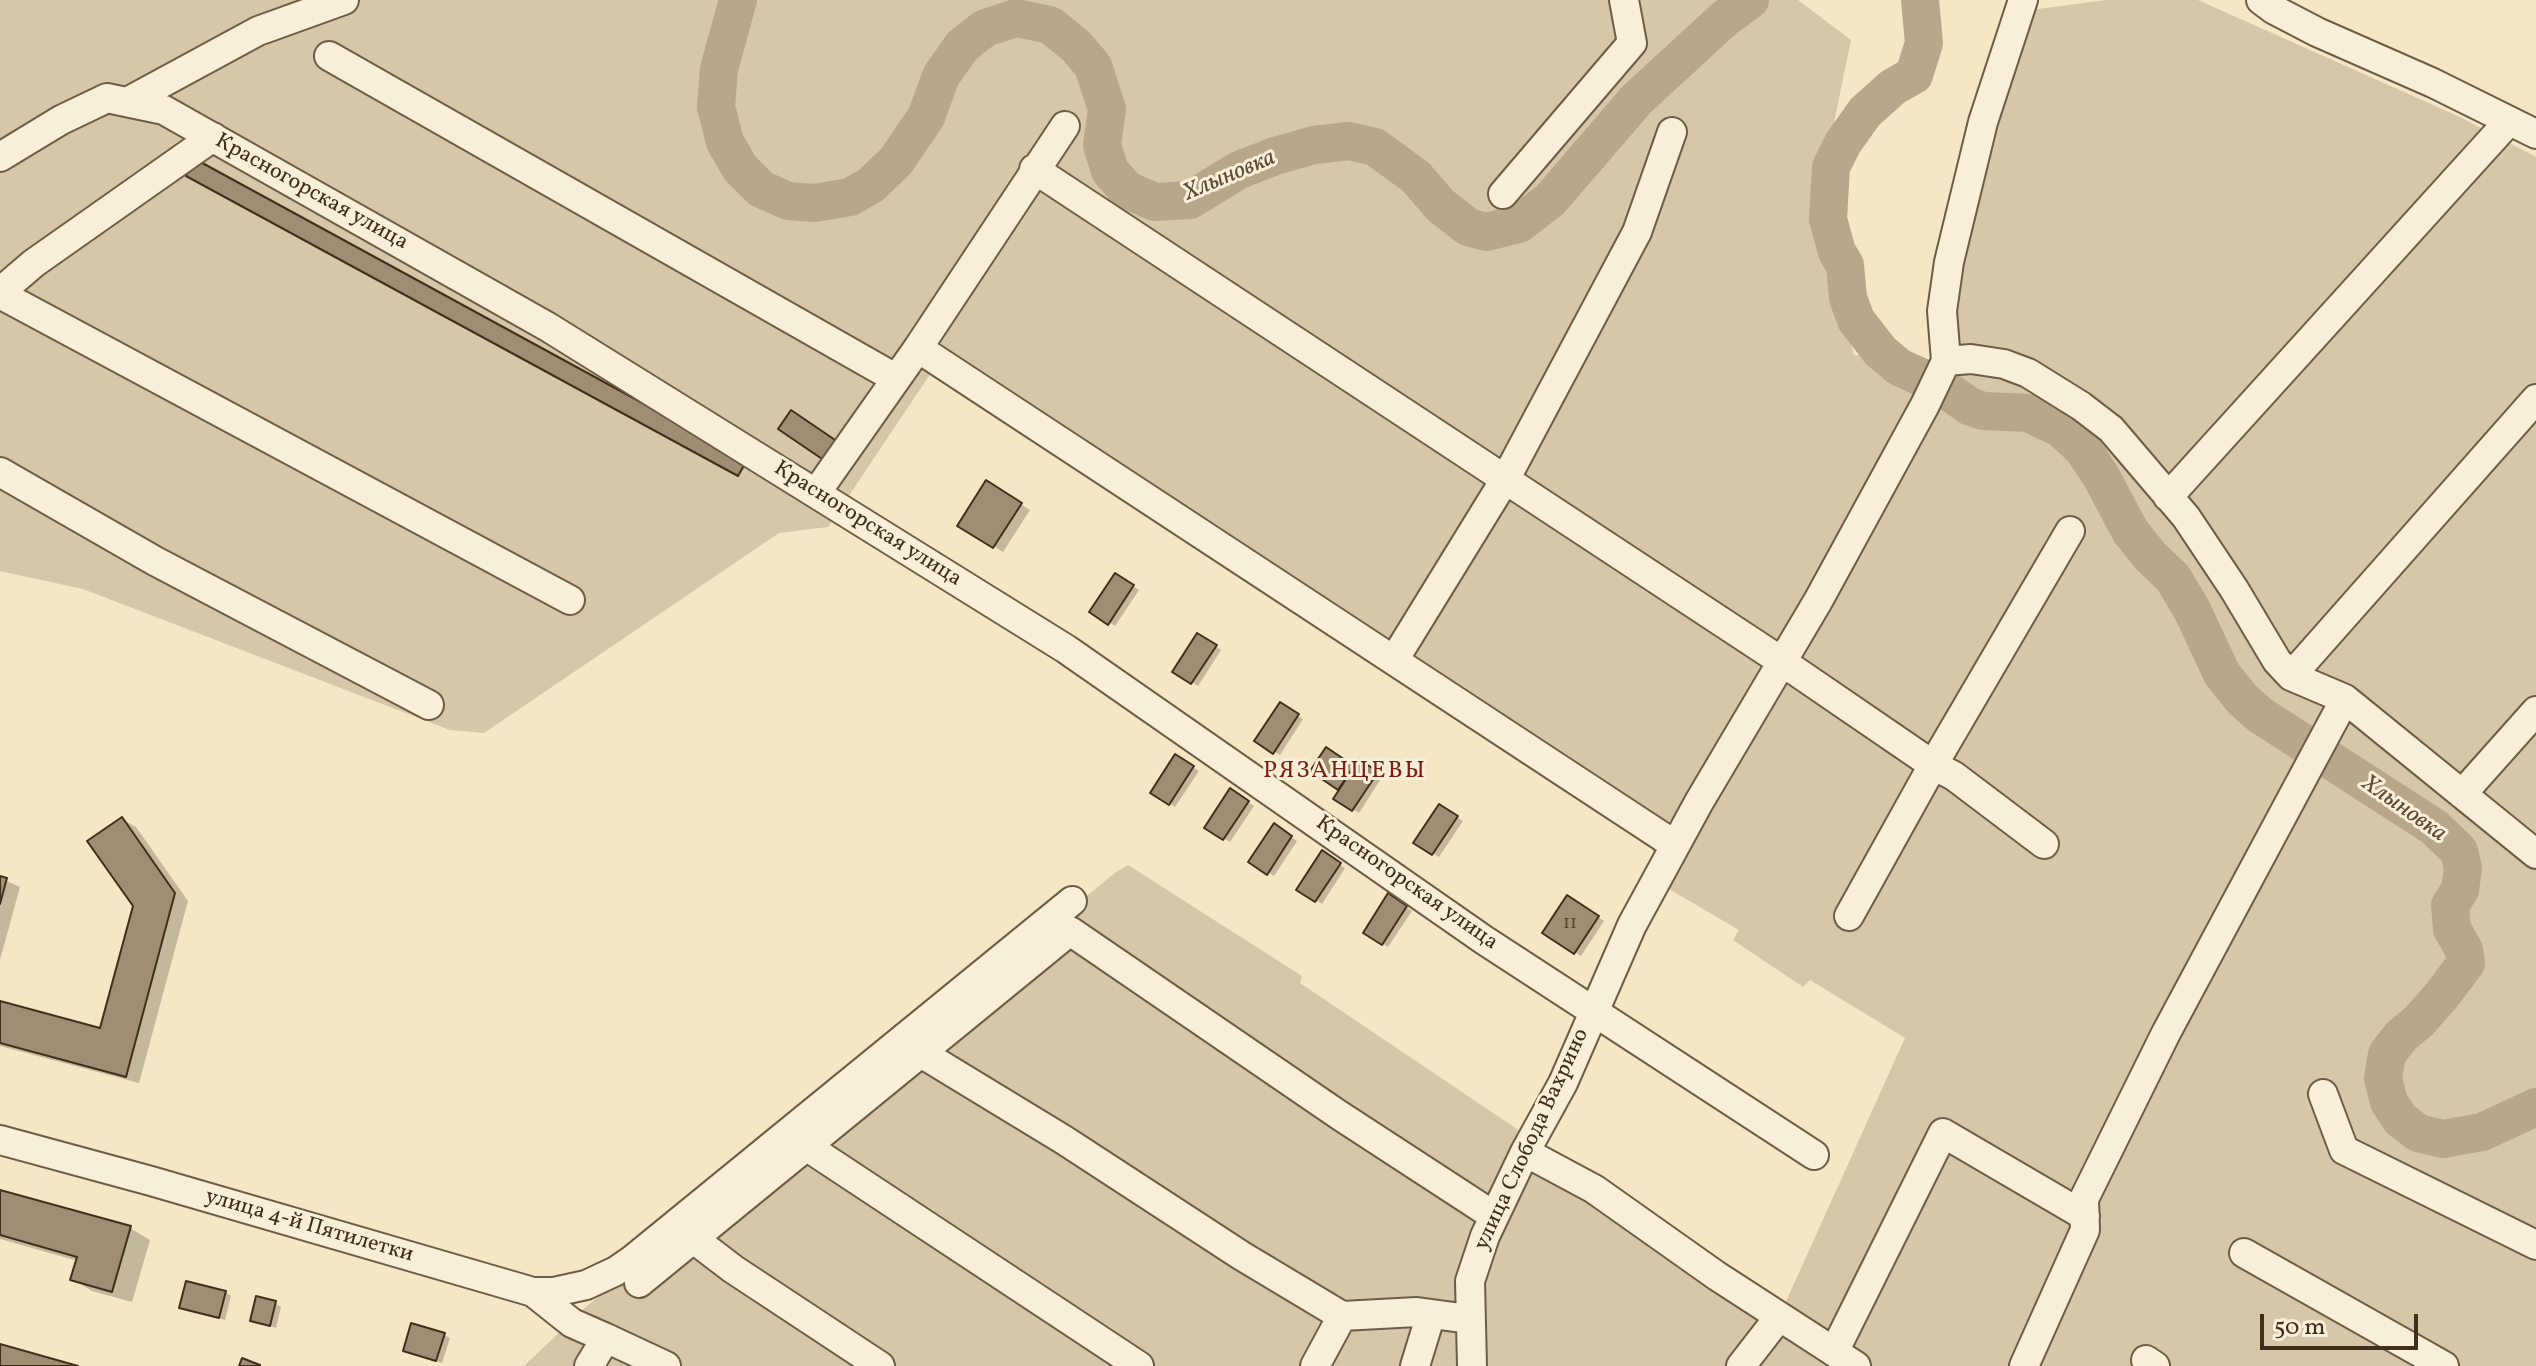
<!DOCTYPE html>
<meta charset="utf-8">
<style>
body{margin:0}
#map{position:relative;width:2536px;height:1366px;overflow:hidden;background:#f5e6c4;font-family:Vollkorn,serif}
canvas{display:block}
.scale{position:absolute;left:2260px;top:1314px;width:158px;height:36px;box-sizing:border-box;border:4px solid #412e1d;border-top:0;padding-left:10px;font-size:24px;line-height:28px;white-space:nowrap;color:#412e1d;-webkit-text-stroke:6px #f8efd9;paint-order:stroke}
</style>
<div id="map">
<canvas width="2536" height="1366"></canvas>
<div class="scale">50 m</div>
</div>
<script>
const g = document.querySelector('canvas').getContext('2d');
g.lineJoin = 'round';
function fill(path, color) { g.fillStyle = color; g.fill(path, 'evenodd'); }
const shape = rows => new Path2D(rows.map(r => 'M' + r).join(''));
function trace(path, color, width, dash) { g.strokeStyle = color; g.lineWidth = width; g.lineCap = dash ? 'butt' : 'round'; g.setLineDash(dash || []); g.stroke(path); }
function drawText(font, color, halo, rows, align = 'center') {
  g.font = font + ' Vollkorn,serif'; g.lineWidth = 6; g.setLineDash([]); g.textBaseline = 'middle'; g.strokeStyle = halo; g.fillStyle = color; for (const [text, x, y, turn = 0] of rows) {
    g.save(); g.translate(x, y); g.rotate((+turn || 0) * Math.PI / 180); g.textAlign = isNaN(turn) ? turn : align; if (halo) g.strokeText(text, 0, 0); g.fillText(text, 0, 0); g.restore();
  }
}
const green = shape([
 [0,0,1798,0,1851,40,1826,161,1829,263,1854,355,1944,361,1946,298,2015,12,2107,0,2198,0,2460,117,2536,157,2536,1366,524,1366,587,1306,1116,872,1128,865,1302,976,1300,983,1783,1308,1905,1038,1810,980,1803,987,1733,940,1739,930,1669,889,1644,830,935,367,828,527,779,533,484,733,450,730,83,589,0,571]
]);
const shadow = shape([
 [987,483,1030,510,1003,552,960,525],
 [1115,575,1139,590,1115,626,1092,611],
 [1198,635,1221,650,1198,686,1175,671],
 [1280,704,1303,719,1280,755,1256,740],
 [1333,753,1355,768,1359,762,1382,777,1359,813,1336,798,1341,789,1313,770],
 [1176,757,1199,771,1175,807,1152,792],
 [1230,791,1254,806,1230,842,1207,827],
 [1440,806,1463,821,1439,857,1416,842],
 [122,819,136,827,188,901,139,1083,0,1046,0,1003,101,1030,135,905],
 [1274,826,1297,841,1274,876,1250,862],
 [1322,853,1345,868,1322,904,1299,889],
 [0,878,20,887,0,960],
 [1389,896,1412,911,1388,947,1365,932],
 [1568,897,1604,921,1581,956,1544,932],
 [0,1192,130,1228,150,1240,132,1302,92,1291,72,1279,78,1261,0,1239],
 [225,1292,231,1296,225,1320,181,1307],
 [275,1303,281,1307,276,1328,252,1320],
 [444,1335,450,1338,442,1363,411,1353]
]);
const river = shape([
 [738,0,719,69,716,107,725,142,740,168,761,189,788,201,815,203,850,197,871,185,896,161,926,117,941,76,962,46,985,28,1016,18,1050,25,1076,46,1093,66,1107,109,1102,145,1110,171,1127,190,1155,202,1190,200,1239,170,1275,156,1314,145,1349,141,1375,147,1416,177,1440,205,1468,227,1486,232,1519,224,1550,200,1637,99,1724,19,1750,0],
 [1920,0,1924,43,1914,75,1893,87,1865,112,1843,143,1831,167,1828,219,1837,252,1845,265,1848,298,1856,320,1880,351,1899,367,1923,378],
 [1944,388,1969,406,1983,411,2028,413,2060,428,2083,449,2102,478,2130,531,2151,557,2173,578,2192,610,2222,674,2242,699,2260,715,2305,744],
 [2327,758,2434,827,2459,851,2463,868,2460,890,2450,905,2452,929,2464,950,2466,963,2442,995,2419,1021,2401,1036,2387,1054,2383,1078,2389,1102,2400,1119,2418,1133,2443,1139,2482,1132,2536,1107]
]);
const building = shape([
 [195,159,747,460,738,476,186,176,195,159],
 [791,410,841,444,828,463,778,429,791,410],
 [986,480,1022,503,993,548,957,526,986,480],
 [1115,573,1134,585,1108,625,1089,612,1115,573],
 [1197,633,1217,645,1191,684,1172,672,1197,633],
 [1280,702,1299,714,1273,754,1254,741,1280,702],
 [1326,747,1354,766,1338,790,1310,771,1326,747],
 [1175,754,1194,766,1169,805,1150,793,1175,754],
 [1359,759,1378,772,1352,811,1333,799,1359,759],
 [1230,788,1249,801,1223,840,1204,828,1230,788],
 [1439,804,1458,816,1432,855,1413,843,1439,804],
 [122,817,175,893,126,1077,0,1043,0,1001,100,1028,133,906,87,841,122,817],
 [1274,823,1292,836,1267,875,1248,862,1274,823],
 [1322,850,1341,863,1315,902,1296,890,1322,850],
 [0,876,7,878,0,904,0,876],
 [1388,893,1407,906,1382,945,1363,933,1388,893],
 [1567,895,1599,916,1574,954,1542,933,1567,895],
 [0,1190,131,1226,112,1292,70,1280,77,1257,0,1235,0,1190],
 [186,1281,226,1291,219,1318,179,1308,186,1281],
 [256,1296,276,1301,270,1326,250,1321,256,1296],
 [411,1323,445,1333,436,1361,403,1351,411,1323],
 [0,1344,78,1366,0,1366,0,1344],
 [242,1358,260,1365,260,1366,239,1366,242,1358]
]);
const minor = shape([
 [2261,0,2273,9,2317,32,2433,83,2536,134],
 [329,56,895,378],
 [127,102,258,31,344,0],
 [0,157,61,120,107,98,164,110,548,327,1066,649,1484,940,1814,1155],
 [1034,169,1781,661,1933,765,1954,776,2044,844],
 [1503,194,1632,43,1624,0],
 [0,292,34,263,213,137],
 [0,294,570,600],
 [918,348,1675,845],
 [1946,361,1971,359,2004,364,2028,373,2081,406,2111,429,2186,517,2234,589,2277,661,2291,676,2345,699,2536,854],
 [0,472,155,561,429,705],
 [816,493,918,348,1065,126],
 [2168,497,2509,121],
 [1394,660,1506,478,1637,232,1672,132],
 [2291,676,2536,399],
 [2462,794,2536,711],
 [1849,916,1933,765,2070,531],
 [921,1053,1064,1140,1242,1256,1342,1316],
 [2323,1094,2344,1150,2536,1245],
 [0,1140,151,1181,533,1292,572,1323,606,1338],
 [806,1146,1139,1366],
 [1525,1152,1594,1189,1717,1276,1856,1366],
 [695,1240,733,1269,880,1366],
 [2244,1253,2444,1366],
 [639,1283,1070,931,1339,1115,1494,1216],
 [533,1292,554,1292,586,1285,616,1271,632,1260,1072,901],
 [1834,1352,1943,1133,2085,1216],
 [2146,1360,2155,1366],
 [589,1366,606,1338,666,1366],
 [1315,1366,1342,1316,1417,1312,1469,1319],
 [1415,1366,1431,1314],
 [1472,1366,1470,1281,1485,1236,1525,1152,1563,1083,1632,925,1699,802,1818,601,1925,405,1946,361,1942,311,1949,262,1983,122,2023,0],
 [1741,1366,1779,1317],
 [2024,1366,2085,1230,2084,1199,2166,1033,2345,699]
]);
const numberNames = [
 ["11",1570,925]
];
const streetNames = [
 ["Красногорская улица",311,193,29],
 ["Красногорская улица",867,525,32],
 ["Красногорская улица",1406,884,35],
 ["улица Слобода Вахрино",1533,1140,-65],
 ["улица 4-й Пятилетки",309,1227,16]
];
const waterNames = [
 ["Хлыновка",1230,177,-23],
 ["Хлыновка",2403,810,35]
];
const neighbourhoodNames = [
 ["РЯЗАНЦЕВЫ",1345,773]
];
fill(green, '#d6c7a8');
fill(shadow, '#0003');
trace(river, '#b8a78b', 38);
fill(building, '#9f8e74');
trace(building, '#412e1d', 2);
trace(minor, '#6e5c47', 32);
trace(minor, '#f8efd9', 28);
drawText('18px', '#584633', null, numberNames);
drawText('22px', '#412e1d', '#f8efd9', streetNames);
drawText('italic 24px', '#5f4c38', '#f8efd9', waterNames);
g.letterSpacing = '2px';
drawText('24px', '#7a1f14', '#f8efd9', neighbourhoodNames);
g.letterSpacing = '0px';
</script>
